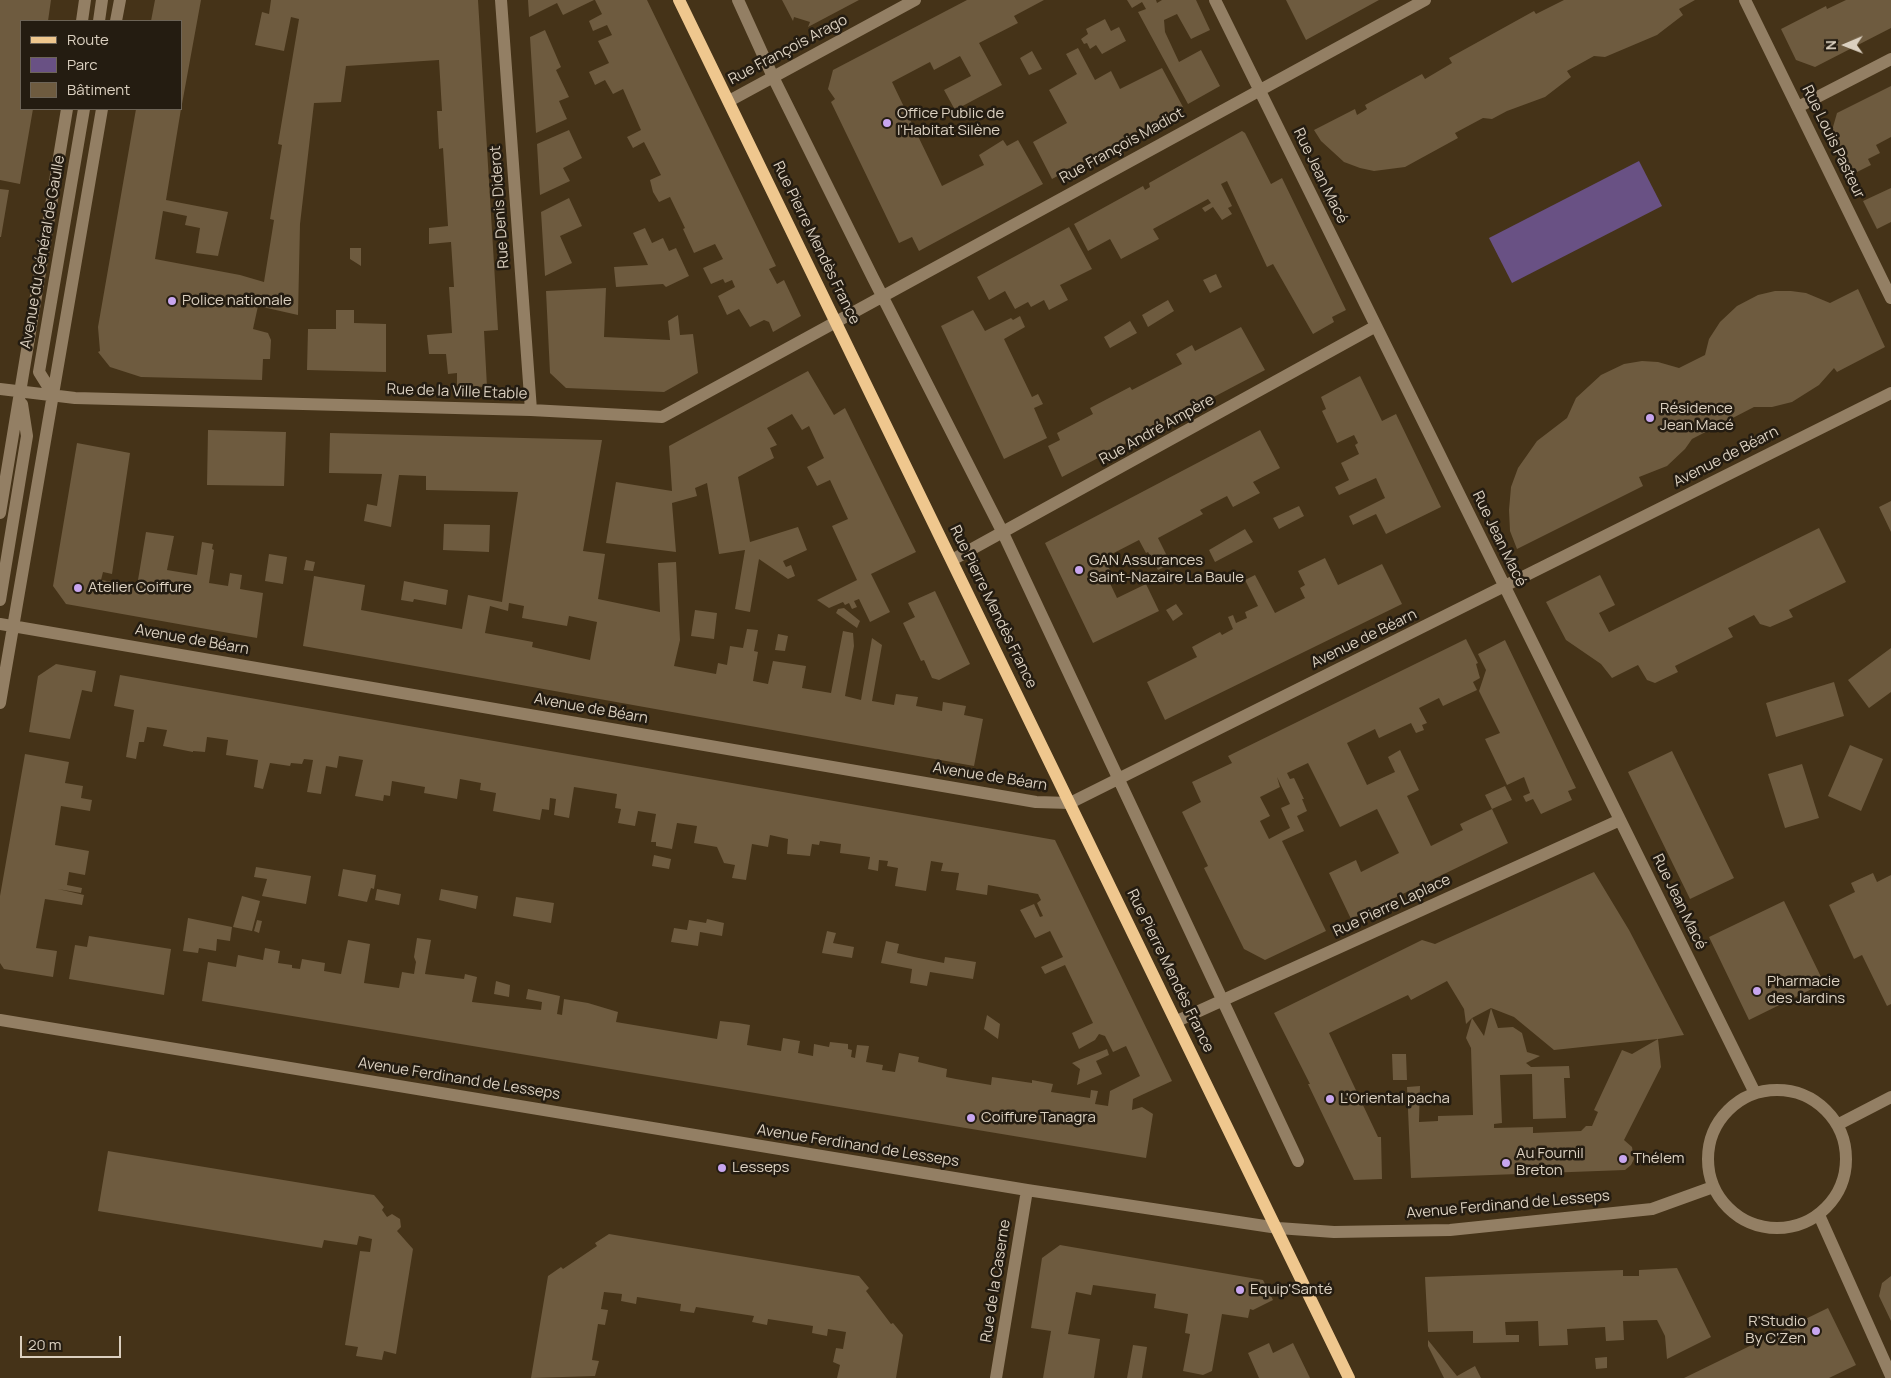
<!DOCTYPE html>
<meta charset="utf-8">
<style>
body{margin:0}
#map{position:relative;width:1891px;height:1378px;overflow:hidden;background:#453318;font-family:Manrope,sans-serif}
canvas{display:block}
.legend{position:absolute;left:20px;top:20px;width:162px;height:90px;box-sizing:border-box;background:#241c11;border:1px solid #6d6457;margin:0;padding:6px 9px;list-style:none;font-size:15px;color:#dbd0c0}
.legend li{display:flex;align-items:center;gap:10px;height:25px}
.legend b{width:25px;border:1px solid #6d6457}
.north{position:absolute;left:1821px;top:20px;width:50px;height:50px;-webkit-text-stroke:4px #241c11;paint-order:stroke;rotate:269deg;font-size:14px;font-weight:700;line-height:20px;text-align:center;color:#dbd0c0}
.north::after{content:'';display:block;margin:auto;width:18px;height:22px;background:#dbd0c0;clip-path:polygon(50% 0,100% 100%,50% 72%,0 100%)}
.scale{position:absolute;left:20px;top:1336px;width:101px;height:22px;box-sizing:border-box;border:2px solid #dbd0c0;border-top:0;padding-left:6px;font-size:15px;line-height:18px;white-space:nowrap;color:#dbd0c0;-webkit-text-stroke:4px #241c11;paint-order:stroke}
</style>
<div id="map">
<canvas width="1891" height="1378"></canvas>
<ul class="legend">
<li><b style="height:6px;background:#efc78e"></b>Route</li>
<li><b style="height:14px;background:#695184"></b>Parc</li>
<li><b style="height:14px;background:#6e5b3f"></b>Bâtiment</li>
</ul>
<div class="north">N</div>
<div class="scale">20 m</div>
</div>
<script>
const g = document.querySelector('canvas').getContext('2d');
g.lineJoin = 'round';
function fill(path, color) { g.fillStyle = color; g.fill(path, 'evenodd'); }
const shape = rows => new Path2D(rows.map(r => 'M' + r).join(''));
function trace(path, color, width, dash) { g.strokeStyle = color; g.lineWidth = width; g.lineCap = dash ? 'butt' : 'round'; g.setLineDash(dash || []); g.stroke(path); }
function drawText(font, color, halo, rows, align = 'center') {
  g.font = font + ' Manrope,sans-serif'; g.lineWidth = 5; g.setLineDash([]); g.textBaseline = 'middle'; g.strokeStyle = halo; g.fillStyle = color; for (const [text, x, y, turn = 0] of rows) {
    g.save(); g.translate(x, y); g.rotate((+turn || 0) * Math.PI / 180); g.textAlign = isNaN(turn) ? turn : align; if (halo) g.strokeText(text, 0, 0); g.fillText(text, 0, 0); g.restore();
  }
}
const green = shape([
 [1639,161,1662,206,1512,283,1489,238]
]);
const building = shape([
 [0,0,51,0,48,21,21,21,21,109,33,109,20,184,0,180],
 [155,0,201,0,182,104,181,21,151,21],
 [271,0,478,0,498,330,484,331,487,387,457,386,457,373,448,374,446,354,429,354,427,335,452,333,449,287,454,287,451,242,429,244,429,228,448,226,443,148,439,149,437,111,442,111,439,60,346,66,341,102,314,103,300,224,298,315,258,306,253,329,268,333,271,340,270,359,263,359,262,380,141,377,110,367,98,352,100,351,98,327,136,109,181,109,166,200,228,212,218,256,196,253,200,228,185,225,187,216,163,211,155,259,240,275,264,282,274,220,270,219,282,145,278,144,299,19,291,17,284,51,255,45,262,12,269,14],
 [528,0,594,0,563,15,557,3,529,17],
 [595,0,647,0,776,266,769,269,777,284,784,280,801,316,773,332,769,322,764,320,750,327,739,309,727,315,718,296,735,287,732,280,725,283,723,279,711,284,703,268,723,259,715,244,694,253,683,229,685,228,670,197,659,202,653,192,650,180,661,175,644,142,633,148,627,137,641,130,623,89,613,94,605,80,595,85,589,72,609,63,598,41,612,35,607,25,593,31,589,21,602,14],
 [782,0,859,0,808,27,810,22,794,17,793,21],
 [967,0,1044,0,1014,16,1018,23,979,43,1002,85,955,110,944,90,971,76,960,56,934,70,930,62,892,82,942,186,984,165,979,155,1003,140,1007,146,1018,140,1043,184,919,251,912,237,899,243,831,102,835,99,828,89,833,70],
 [1127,0,1156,0,1157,3,1162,0,1196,0,1210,30,1191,39,1177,14,1164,20,1165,32,1179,62,1201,50,1220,86,1188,104,1138,12,1146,9,1142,2,1132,8],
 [1286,0,1379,0,1306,40],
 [1564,0,1695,0,1679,9,1683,15,1657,35,1605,57,1594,56,1567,71,1571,77,1545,97,1507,111,1492,119,1483,118,1455,133,1458,138,1405,167,1374,171,1360,168,1344,162,1321,141,1314,130,1355,109,1357,115,1367,109,1365,105,1422,74,1425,79,1452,63,1449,58,1534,11,1536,14],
 [1846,0,1891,0,1891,28,1815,67,1796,60,1781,29,1826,6,1827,9],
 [1105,19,1111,31,1119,27,1126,41,1102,54,1096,45,1090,49,1087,43,1084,44,1081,39,1088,34,1086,29],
 [545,30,561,67,556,70,569,97,559,101,567,119,536,133,530,37],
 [1078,48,1095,80,1111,71,1120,89,1162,68,1183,107,1052,179,1033,142,1067,123,1049,90,1077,74,1066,54],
 [1032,51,1042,69,1029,75,1020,58],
 [1891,86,1891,137,1876,145,1880,153,1868,159,1871,165,1851,175,1831,134,1837,113],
 [569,130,582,158,563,168,570,181,540,195,537,144],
 [1242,131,1245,133,1271,184,1282,178,1346,310,1332,317,1334,322,1313,334,1273,264,1267,267,1227,181,1221,184,1232,206,1228,208,1232,214,1222,220,1213,207,1205,212,1202,208,1211,203,1208,199,1153,229,1159,239,1121,259,1110,239,1088,251,1074,224,1143,186,1145,190,1150,187,1149,183],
 [1891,188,1891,222,1877,229,1863,201],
 [0,189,9,190,1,237,0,237],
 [569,198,582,226,560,236,572,263,545,276,541,212],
 [1069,227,1092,269,1060,285,1068,300,1049,310,1044,300,1031,307,1028,302,1015,309,1005,291,989,300,977,277],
 [645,228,652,243,663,238,669,251,676,248,689,276,666,287,663,284,616,287,614,267,648,265,633,233],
 [350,248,361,248,361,266,350,259],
 [1216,274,1222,287,1210,293,1203,280],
 [606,288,604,337,670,340,668,321,678,315,680,335,693,334,698,373,664,392,566,388,550,373,546,291],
 [1858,289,1885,347,1837,372,1834,368,1819,385,1792,402,1772,407,1754,407,1692,439,1685,449,1667,466,1639,477,1643,486,1517,549,1510,531,1509,510,1511,487,1518,468,1537,441,1567,418,1576,398,1601,375,1624,364,1642,361,1658,362,1679,368,1705,355,1709,339,1720,322,1737,306,1758,295,1775,291,1791,291,1806,293,1830,303],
 [1168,300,1174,311,1148,327,1142,315],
 [336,310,354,310,354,323,386,324,386,372,307,370,308,329,336,329],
 [973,310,985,331,1011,318,1013,320,1020,316,1025,327,1004,339,1032,397,1038,394,1043,404,1034,408,1047,438,1004,459,941,326],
 [1130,321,1137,333,1110,348,1104,337],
 [1241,327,1265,370,1062,477,1048,446,1060,440,1057,433,1093,414,1090,408,1130,387,1132,390,1182,364,1176,354,1192,345,1195,351],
 [808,371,834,415,845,408,916,552,871,574,890,612,870,622,859,599,854,601,857,607,852,609,849,603,845,605,843,602,829,608,817,600,857,580,832,526,848,519,830,480,817,486,807,467,824,458,809,426,802,430,792,414,767,428,777,445,770,448,774,458,738,477,750,542,798,527,807,550,783,561,786,567,791,565,795,576,788,579,759,559,750,612,735,609,745,550,719,554,707,483,695,488,697,496,672,503,676,552,606,543,616,482,672,491,669,446],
 [1360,376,1382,421,1396,414,1441,507,1386,534,1376,514,1353,525,1349,516,1385,498,1376,478,1339,495,1335,487,1349,480,1341,463,1359,454,1355,445,1358,443,1354,435,1337,443,1322,411,1326,409,1321,397],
 [208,430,286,432,284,486,207,485],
 [1260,430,1280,468,1253,482,1260,493,1233,507,1227,496,1200,510,1203,514,1158,538,1171,564,1158,570,1148,552,1146,553,1139,540,1104,558,1111,572,1106,575,1117,598,1146,584,1159,611,1093,643,1045,543],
 [330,433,602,440,583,551,605,554,598,599,660,612,658,563,676,562,680,640,674,666,716,674,718,663,727,665,730,646,743,648,747,629,758,630,754,651,758,652,753,681,768,684,773,661,806,666,802,688,831,693,843,631,853,633,854,646,845,696,861,700,872,638,882,645,872,701,894,705,896,694,918,697,916,706,942,711,943,702,966,706,964,715,983,719,974,766,303,646,314,576,365,585,361,610,462,629,468,595,502,602,518,492,426,490,426,476,399,475,391,527,364,521,367,504,377,506,382,474,329,473],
 [509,603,524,606,522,618,567,626,569,616,597,622,590,660,532,647,533,642,485,633,490,606,508,611],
 [77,443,130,453,112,574,103,572,101,580,137,586,146,532,174,536,167,570,197,575,202,542,213,544,212,549,214,550,209,583,228,586,230,573,242,575,240,589,263,593,257,638,66,604,53,586],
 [1891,501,1891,532,1879,507],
 [1299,506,1304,516,1279,529,1273,518],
 [444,524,490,525,489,552,443,550],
 [1819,528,1846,582,1789,610,1793,617,1770,627,1760,624,1754,615,1728,628,1733,637,1675,666,1678,672,1655,683,1647,680,1638,665,1612,678,1601,664,1566,640,1546,602,1600,575,1615,605,1599,613,1609,632],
 [1245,529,1253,542,1215,562,1209,550],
 [269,554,287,557,283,584,265,581],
 [1325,558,1338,585,1382,564,1402,604,1165,720,1147,682,1197,657,1192,647,1220,632,1222,635,1233,629,1228,617,1233,615,1236,623,1247,618,1245,612,1258,606,1245,580,1255,575,1275,613,1305,598,1300,588,1305,585,1298,571],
 [306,560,315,562,313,571,304,570],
 [404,581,448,590,446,605,414,599,413,602,401,600],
 [935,591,970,664,939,680,932,678,924,660,921,661,903,623,915,617,908,603],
 [1176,604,1183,614,1173,621,1166,610],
 [844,608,860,621,857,628,836,613,838,609],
 [695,610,717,613,714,639,691,636],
 [778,634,788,636,785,651,775,650],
 [1466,639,1478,663,1476,664,1480,678,1473,682,1477,690,1443,706,1439,698,1419,708,1427,723,1422,725,1424,730,1416,733,1411,723,1379,738,1375,729,1347,743,1367,785,1395,772,1388,757,1400,750,1419,790,1407,796,1431,846,1463,830,1460,824,1492,809,1508,843,1351,919,1329,873,1356,860,1361,872,1399,853,1377,809,1340,827,1308,763,1287,773,1290,779,1294,778,1304,799,1302,799,1307,811,1297,816,1304,831,1282,841,1326,931,1265,960,1244,949,1204,868,1208,866,1182,812,1201,802,1192,782,1232,763,1228,756],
 [1277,777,1290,804,1281,808,1290,828,1269,839,1260,821,1270,816,1260,797,1280,787],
 [1505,640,1576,788,1568,791,1572,800,1541,814,1533,799,1526,802,1523,796,1530,793,1524,777,1507,785,1485,739,1500,733,1479,691,1486,670,1478,654],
 [1891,648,1891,692,1869,708,1848,680],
 [56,664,96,671,92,692,82,690,70,739,29,732,38,676],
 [120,675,1055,840,1172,1081,1133,1099,1132,1110,1142,1107,1153,1114,1146,1158,202,1001,208,962,236,967,238,955,263,960,265,948,280,951,278,963,292,965,292,968,300,969,302,959,325,963,324,971,341,974,348,940,370,944,364,983,399,988,402,972,414,974,416,962,414,957,417,938,431,940,425,974,464,979,465,974,477,977,472,1002,541,1010,542,1002,526,999,528,989,560,996,557,1014,562,1015,564,999,588,1003,618,1012,616,1022,717,1039,720,1021,738,1023,750,1025,747,1045,781,1051,783,1038,800,1041,798,1053,813,1056,814,1044,829,1047,830,1042,848,1044,848,1049,852,1050,851,1057,855,1058,857,1045,869,1046,866,1062,883,1065,882,1070,895,1072,899,1053,919,1057,918,1062,947,1069,946,1077,956,1079,991,1085,992,1077,1032,1083,1032,1080,1053,1084,1051,1092,1090,1098,1091,1090,1098,1091,1095,1104,1108,1106,1110,1091,1140,1076,1126,1046,1113,1052,1105,1036,1099,1034,1095,1040,1079,1049,1072,1033,1093,1023,1065,965,1045,974,1041,967,1063,957,1050,931,1035,938,1020,910,1034,904,1040,917,1043,916,1037,903,1041,900,1038,894,988,885,987,895,956,890,959,873,941,871,943,863,931,861,926,891,895,886,898,868,887,866,888,861,879,860,878,871,868,869,870,857,840,853,841,844,820,841,819,845,812,844,810,856,787,854,788,839,770,835,768,847,752,844,746,880,732,878,735,865,724,863,717,847,694,843,697,826,677,823,672,849,656,846,656,842,651,842,656,814,638,811,635,826,618,823,621,809,615,808,617,794,574,787,569,818,554,815,556,799,550,798,549,810,542,809,540,820,493,811,496,793,480,790,481,783,460,779,457,799,424,793,425,787,392,781,390,796,384,795,383,801,355,796,363,760,339,756,337,768,326,766,321,794,307,792,313,760,304,759,302,764,291,763,290,766,270,763,263,789,254,787,258,760,226,755,228,740,207,737,205,752,193,751,193,752,163,746,167,730,147,727,144,742,139,742,136,759,126,757,134,710,114,706],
 [1834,682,1844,716,1776,737,1766,703],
 [1850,745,1883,759,1861,811,1828,796],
 [1672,751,1734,878,1690,899,1628,772],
 [25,754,69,762,65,783,83,786,81,798,92,800,90,811,61,806,55,845,89,851,85,875,69,872,67,885,82,888,81,893,58,889,84,895,82,905,45,899,36,948,57,951,53,977,4,969,0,963,0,896],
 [1802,764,1819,818,1785,828,1768,774],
 [1505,786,1512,800,1492,809,1485,795],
 [654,855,671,859,669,869,652,866],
 [256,867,311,876,306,904,262,896,267,879,254,877],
 [343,869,376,875,374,889,371,888,367,902,338,896],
 [1594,872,1629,930,1684,1035,1658,1039,1661,1067,1624,1140,1632,1147,1634,1159,1631,1165,1625,1170,1411,1178,1407,1087,1420,1086,1419,1122,1438,1121,1438,1116,1473,1115,1471,1048,1466,1038,1472,1018,1466,1024,1464,1009,1447,981,1411,1000,1408,995,1329,1033,1378,1137,1381,1137,1382,1179,1354,1180,1308,1084,1310,1084,1274,1013,1422,940,1435,944],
 [1491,1008,1484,1036,1472,1018],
 [1491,1008,1514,1017,1554,1050,1658,1039,1632,1054,1622,1050,1594,1110,1598,1112,1592,1126,1586,1126,1581,1131,1533,1133,1533,1127,1494,1128,1494,1124,1502,1123,1500,1075,1532,1074,1533,1119,1566,1118,1564,1078,1570,1078,1569,1066,1531,1067,1526,1063,1540,1056,1527,1052,1522,1033,1513,1027,1498,1028],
 [1873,873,1877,882,1891,875,1891,1004,1887,1006,1862,955,1854,959,1829,905,1855,892,1851,883],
 [377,889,401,894,399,905,375,900],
 [441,889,478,896,476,909,439,900],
 [242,896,260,901,252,931,233,927],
 [516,897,554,903,551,923,513,916],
 [1784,901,1824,983,1749,1020,1709,937],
 [188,918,232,927,230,941,217,939,216,951,199,948,198,953,183,951],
 [707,919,724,923,722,936,700,932,698,946,671,942,674,928,687,930,689,920,706,923],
 [257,920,262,921,259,933,254,931],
 [827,931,836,933,833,943,854,947,852,958,822,953],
 [89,936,171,949,164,995,69,979,75,945,87,947],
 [886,941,899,944,897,953,914,957,944,963,945,957,976,962,973,979,930,972,927,986,910,983,912,969,881,963],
 [496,981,510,985,509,997,494,994],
 [987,1015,1000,1024,998,1039,984,1029],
 [1107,1049,1109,1055,1096,1061,1102,1074,1077,1085,1080,1069,1072,1063],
 [1392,1054,1406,1054,1407,1080,1393,1080],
 [108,1151,374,1195,384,1207,382,1210,387,1217,392,1214,400,1219,401,1227,397,1231,413,1249,396,1354,384,1351,382,1360,356,1356,358,1347,345,1345,360,1251,370,1252,372,1239,359,1236,357,1245,324,1240,322,1248,98,1211],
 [609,1234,859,1276,869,1288,866,1291,891,1324,893,1323,903,1335,896,1378,837,1378,840,1365,833,1362,836,1348,843,1349,846,1332,828,1329,827,1336,812,1333,813,1326,768,1319,767,1325,752,1322,754,1316,696,1307,694,1313,680,1311,681,1304,637,1297,636,1304,621,1301,622,1294,604,1292,601,1309,608,1310,605,1325,598,1324,592,1360,599,1361,595,1376,531,1378,548,1276,561,1267,563,1269,597,1246,595,1243],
 [1060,1245,1263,1280,1273,1300,1253,1310,1250,1309,1248,1318,1222,1314,1212,1371,1203,1375,1183,1371,1190,1334,1185,1333,1188,1314,1154,1308,1156,1294,1093,1285,1091,1295,1076,1292,1068,1334,1100,1339,1094,1378,1043,1378,1051,1331,1031,1328,1042,1258],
 [1677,1268,1711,1337,1667,1359,1665,1336,1657,1320,1623,1321,1624,1340,1606,1341,1605,1327,1567,1329,1568,1345,1539,1346,1538,1321,1505,1322,1506,1335,1519,1335,1519,1342,1473,1343,1473,1331,1428,1332,1425,1277,1623,1270,1623,1276,1639,1276,1639,1270],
 [1891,1276,1891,1321,1879,1296,1882,1283],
 [1828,1308,1856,1365,1829,1378,1684,1378],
 [1428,1340,1457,1376,1475,1366,1481,1378,1444,1378,1428,1346],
 [1269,1343,1273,1353,1293,1343,1310,1378,1259,1378,1248,1353],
 [1133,1345,1147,1347,1142,1378,1127,1378],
 [1607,1357,1607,1368,1596,1369,1595,1358]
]);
const minor = shape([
 [501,0,531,410],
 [738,0,773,77,873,278,1003,533,1298,1161],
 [1215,0,1755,1093],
 [1745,0,1891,298],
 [82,21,85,0],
 [99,21,102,0],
 [116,21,120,0],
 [729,101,915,0],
 [1798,107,1891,59],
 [0,389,75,398,531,410,662,417,1425,0],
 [54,396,39,372,84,109],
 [0,513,67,109],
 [952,560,1376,326],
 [0,600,27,436,22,404],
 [0,624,1036,802,1070,803,1891,393],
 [0,703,102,109],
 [0,1020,1027,1190,1278,1228,1334,1232,1450,1230,1652,1209,1713,1187],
 [1177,1021,1620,820],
 '1708 1159a69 69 0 1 1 138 0a69 69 0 1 1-138 0Z',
 [1837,1125,1891,1097],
 [1819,1215,1891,1376],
 [996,1378,1027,1190]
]);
const major = shape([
 [679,0,1349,1378]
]);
const markers = [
 [887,123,5,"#c8a6ef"],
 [172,301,5,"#c8a6ef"],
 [1650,418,5,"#c8a6ef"],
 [1079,570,5,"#c8a6ef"],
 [78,588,5,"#c8a6ef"],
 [1757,991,5,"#c8a6ef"],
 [1330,1099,5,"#c8a6ef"],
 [971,1118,5,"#c8a6ef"],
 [1623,1159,5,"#c8a6ef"],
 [1506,1163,5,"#c8a6ef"],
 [722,1168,5,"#c8a6ef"],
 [1240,1290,5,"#c8a6ef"],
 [1816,1331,5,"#c8a6ef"]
];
const streetNames = [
 ["Rue François Arago",788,50,-28],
 ["Rue Louis Pasteur",1833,142,64],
 ["Rue François Madiot",1122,146,-29],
 ["Rue Jean Macé",1320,176,64],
 ["Rue Denis Diderot",500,207,-94],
 ["Rue Pierre Mendès France",816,243,64],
 ["Avenue du Général de Gaulle",43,252,-80],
 ["Rue de la Ville Etable",457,392,2],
 ["Rue André Ampère",1157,430,-29],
 ["Avenue de Béarn",1726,457,-27],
 ["Rue Jean Macé",1499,539,64],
 ["Rue Pierre Mendès France",993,607,64],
 ["Avenue de Béarn",1364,639,-26],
 ["Avenue de Béarn",192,640,10],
 ["Avenue de Béarn",591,709,10],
 ["Avenue de Béarn",990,777,9],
 ["Rue Jean Macé",1679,902,64],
 ["Rue Pierre Laplace",1392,906,-25],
 ["Rue Pierre Mendès France",1170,971,64],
 ["Avenue Ferdinand de Lesseps",459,1079,9],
 ["Avenue Ferdinand de Lesseps",858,1146,9],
 ["Avenue Ferdinand de Lesseps",1508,1205,-5],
 ["Rue de la Caserne",996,1281,-81]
];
const poiNames = [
 ["Office Public de",897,114],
 ["l'Habitat Silène",897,131],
 ["Police nationale",182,301],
 ["Résidence",1660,409],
 ["Jean Macé",1660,426],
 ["GAN Assurances",1089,561],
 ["Saint-Nazaire La Baule",1089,578],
 ["Atelier Coiffure",88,588],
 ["Pharmacie",1767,982],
 ["des Jardins",1767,999],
 ["L'Oriental pacha",1340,1099],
 ["Coiffure Tanagra",981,1118],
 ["Au Fournil",1516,1154],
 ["Breton",1516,1171],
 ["Thélem",1633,1159],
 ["Lesseps",732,1168],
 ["Equip'Santé",1250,1290],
 ["R'Studio",1806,1322,"right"],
 ["By C'Zen",1806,1339,"right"]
];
fill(green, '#695184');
fill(building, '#6e5b3f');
trace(minor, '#937f64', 12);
trace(major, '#efc78e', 12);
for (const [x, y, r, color] of markers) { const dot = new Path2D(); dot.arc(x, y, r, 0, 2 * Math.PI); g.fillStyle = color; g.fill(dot); trace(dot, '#241c11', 2); }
drawText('15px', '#dbd0c0', '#241c11', streetNames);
drawText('15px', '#dbd0c0', '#241c11', poiNames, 'left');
</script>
